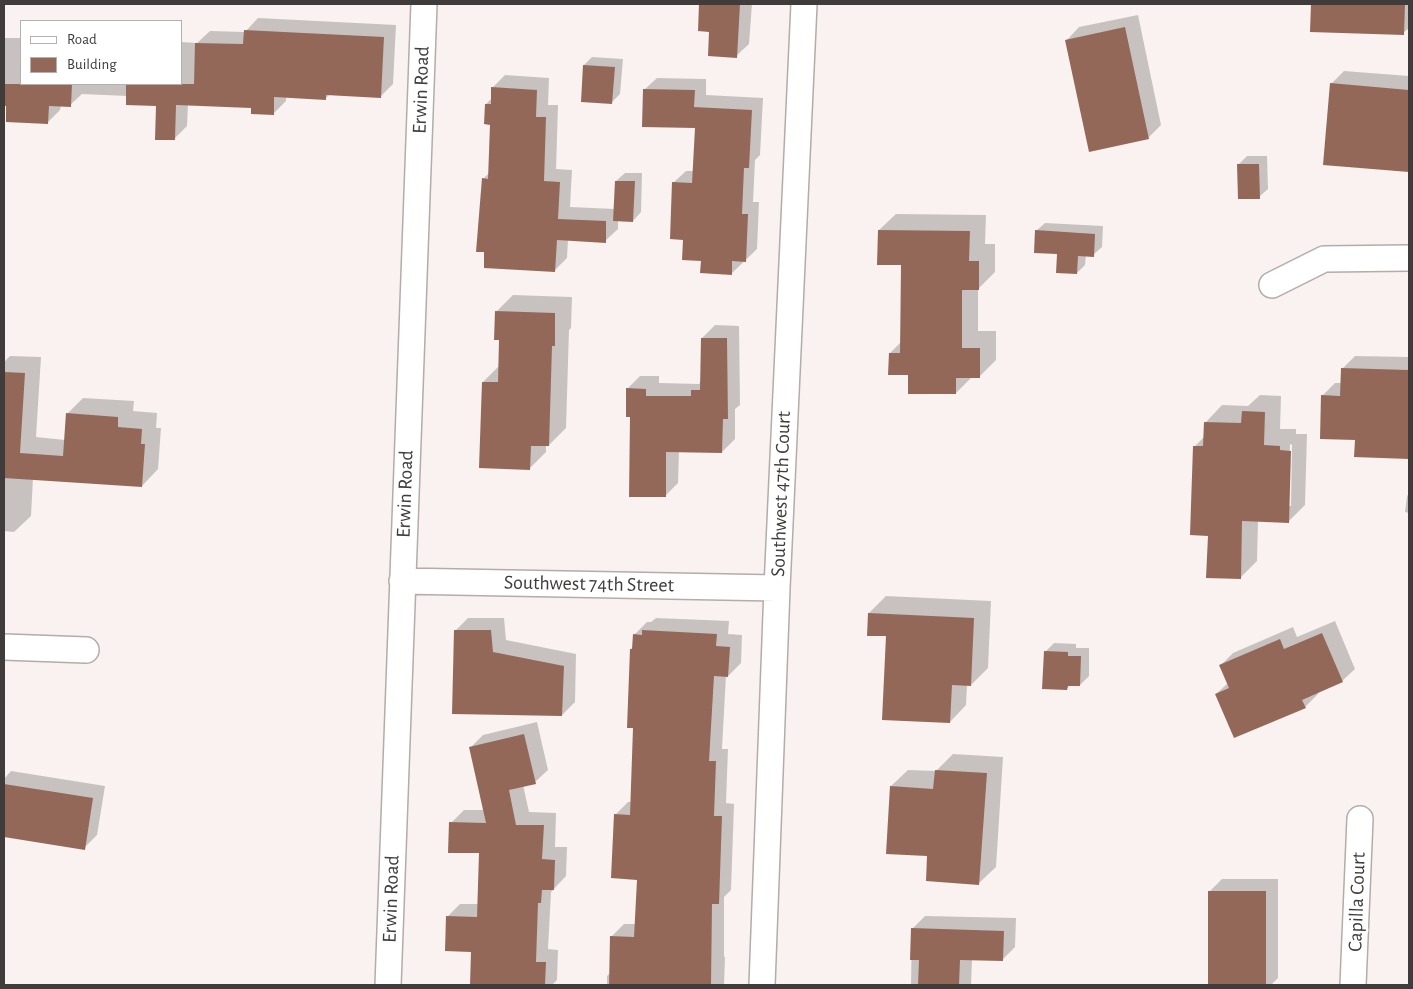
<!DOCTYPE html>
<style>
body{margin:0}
#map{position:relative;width:1413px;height:989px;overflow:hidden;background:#f9f2f0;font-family:"Alegreya Sans",sans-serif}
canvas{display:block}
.frame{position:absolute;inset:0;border:5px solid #3f3c3b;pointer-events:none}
.legend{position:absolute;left:20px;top:20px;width:162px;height:65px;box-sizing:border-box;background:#fff;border:1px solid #b2b1b1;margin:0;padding:6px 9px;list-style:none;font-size:15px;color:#3f3c3b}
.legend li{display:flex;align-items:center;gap:10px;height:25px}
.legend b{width:25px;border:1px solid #b2b1b1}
</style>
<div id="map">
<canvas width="1413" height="989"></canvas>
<div class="frame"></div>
<ul class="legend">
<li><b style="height:6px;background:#fff"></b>Road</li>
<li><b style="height:14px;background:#946858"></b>Building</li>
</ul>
</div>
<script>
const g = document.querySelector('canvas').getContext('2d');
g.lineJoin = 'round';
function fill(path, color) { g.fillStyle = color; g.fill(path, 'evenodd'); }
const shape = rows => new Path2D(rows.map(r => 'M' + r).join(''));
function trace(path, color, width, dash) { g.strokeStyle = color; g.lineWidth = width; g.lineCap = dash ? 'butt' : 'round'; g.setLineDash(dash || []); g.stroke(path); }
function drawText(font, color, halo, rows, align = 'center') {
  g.font = font + ' "Alegreya Sans",sans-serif'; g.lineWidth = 5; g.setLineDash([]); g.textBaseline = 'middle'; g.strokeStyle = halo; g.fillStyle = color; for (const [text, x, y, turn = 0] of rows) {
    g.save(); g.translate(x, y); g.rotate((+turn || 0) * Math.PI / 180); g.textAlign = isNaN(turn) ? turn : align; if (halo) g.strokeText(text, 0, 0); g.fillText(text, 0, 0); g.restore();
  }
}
const shadow = shape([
 [701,4,752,4,749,44,736,56,711,31,699,30],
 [1313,4,1409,4,1409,28,1403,33,1312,31],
 [1138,15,1161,125,1148,138,1067,40,1079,27],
 [258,18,396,25,393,84,380,97,330,94,325,99,286,96,286,101,273,114,253,107,188,104,187,126,174,139,158,104,127,96,82,94,70,105,61,105,60,110,47,123,8,105,4,105,4,38,21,38,21,84,181,84,181,42,197,43,210,31,245,32],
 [592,57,623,59,620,94,612,102,584,65],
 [1344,71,1409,76,1409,170,1324,164,1331,84],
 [505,75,549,78,548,105,558,105,556,169,572,170,570,207,615,209,616,181,625,173,642,173,641,212,633,221,618,220,618,229,605,241,568,240,567,258,555,270,483,179,490,172,492,124,486,104,492,98,492,88],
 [657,78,706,79,706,95,763,98,760,155,755,160,753,202,759,202,757,249,731,274,702,259,684,238,673,183,686,171,694,171,696,127,644,90],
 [1247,156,1267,156,1268,189,1259,197,1238,165],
 [896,214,986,215,985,244,995,244,995,272,978,289,978,331,996,331,996,360,979,377,972,377,956,393,910,374,890,353,902,341,902,264,879,230],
 [1045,223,1103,226,1102,247,1093,255,1086,255,1085,265,1077,273,1036,231],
 [513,295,572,297,571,328,569,330,566,428,549,445,546,445,546,452,529,469,483,382,500,365,501,339,496,312],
 [715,325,739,326,740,405,735,409,735,439,722,452,679,451,678,483,665,496,631,415,627,389,640,376,659,376,659,383,699,384,701,381,702,338],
 [10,356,41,357,36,437,65,440,67,414,83,398,134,401,133,411,157,413,156,428,161,428,158,469,142,486,33,478,31,516,14,532,4,531,4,362],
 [1355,356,1409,357,1409,458,1355,456,1356,439,1322,396,1335,383,1342,383,1342,369],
 [1260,395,1281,396,1280,429,1296,429,1296,434,1307,434,1305,505,1288,522,1258,521,1257,561,1240,578,1209,534,1194,447,1205,436,1206,422,1222,405,1248,406],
 [1290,444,1292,445,1291,506,1288,506],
 [1409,494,1409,513,1405,512,1407,496],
 [886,596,991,601,988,668,971,685,967,685,966,705,950,722,887,635,869,613],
 [468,618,504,618,506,640,576,654,575,702,562,715,455,631],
 [656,618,729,621,728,634,742,635,741,663,728,676,726,675,722,749,728,749,726,803,734,804,731,890,724,897,724,957,725,957,724,985,607,985,607,976,610,973,611,937,624,924,636,924,638,879,615,815,628,802,631,802,634,727,631,649,634,646,634,635,647,622,651,622],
 [1335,621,1355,669,1342,681,1317,692,1318,694,1305,707,1216,694,1228,683,1220,666,1233,653,1293,627,1297,637],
 [1054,643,1076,644,1076,648,1089,648,1089,676,1080,685,1071,684,1067,688,1045,652],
 [537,722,548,770,535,782,523,785,529,812,556,813,555,847,567,847,566,876,551,892,548,949,558,950,557,980,552,985,472,985,472,951,447,917,460,904,479,904,480,852,451,823,464,810,484,810,470,748,483,735],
 [953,754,1003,757,996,867,979,883,891,786,908,770,936,771],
 [11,771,105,786,97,835,84,848,4,836,4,779],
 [1222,879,1278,879,1278,978,1271,985,1209,985,1209,892],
 [925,916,1016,918,1015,947,1002,960,972,960,971,985,911,985,912,929]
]);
const building = shape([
 [699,4,740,4,737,58,708,56,709,32,698,31],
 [1311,4,1405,4,1404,35,1310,32],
 [1125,27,1149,139,1089,152,1065,40],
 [244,30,384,37,381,98,326,95,326,100,274,97,274,115,251,114,251,108,176,105,175,140,155,140,156,106,126,105,126,84,194,84,195,43,243,44],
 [583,65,615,67,612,104,581,102],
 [1330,83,1409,90,1409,172,1323,165],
 [4,84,72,84,71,107,49,106,48,124,6,122,6,106,4,106],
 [491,87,537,90,536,117,546,117,544,181,560,182,558,219,606,221,606,243,557,240,555,272,484,268,484,252,476,252,482,178,488,179,490,125,484,124,485,104,491,104],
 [643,89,695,90,694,107,752,110,749,168,744,168,742,214,748,214,746,262,732,261,732,275,700,273,701,261,682,260,683,240,670,239,672,182,692,183,695,128,642,127],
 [1237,164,1259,164,1260,199,1238,199],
 [615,181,635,181,633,222,613,221],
 [878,230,970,231,969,261,979,261,979,290,962,290,962,348,980,348,980,378,956,378,956,394,908,394,908,375,888,375,889,353,900,353,901,265,877,265],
 [1035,230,1095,234,1094,257,1078,256,1077,274,1056,273,1057,254,1034,253],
 [495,311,555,313,555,346,552,346,549,446,531,446,530,470,479,468,482,382,498,382,499,340,494,340],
 [701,338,727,338,728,419,723,419,722,453,666,452,666,497,629,497,630,417,626,417,626,388,646,389,646,396,691,396,691,390,700,390],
 [1341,368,1409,370,1409,459,1354,457,1355,440,1320,439,1321,395,1340,396],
 [4,372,25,373,20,453,63,456,66,413,118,417,118,427,142,429,141,444,145,444,142,487,4,478],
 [1242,411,1265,412,1264,445,1280,446,1280,450,1291,451,1289,523,1242,521,1241,579,1206,578,1208,536,1190,535,1193,446,1203,446,1204,422,1241,423],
 [868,613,974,618,971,686,952,685,950,723,882,720,886,636,867,636],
 [454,630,491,630,493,652,564,666,562,716,452,714],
 [642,630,717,634,716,646,730,647,728,677,714,676,709,761,716,761,714,816,722,816,719,904,712,904,711,985,609,985,610,936,634,937,637,880,611,878,614,814,630,815,633,728,627,728,630,649,632,649,633,634,642,635],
 [1322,633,1343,682,1302,700,1306,708,1234,738,1215,694,1229,688,1219,665,1280,639,1284,649],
 [1044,651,1068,652,1068,656,1081,656,1080,686,1068,686,1067,690,1042,689],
 [524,734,536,784,509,790,516,825,544,825,542,859,555,860,554,890,542,890,541,903,538,903,536,962,546,962,545,985,470,985,471,952,445,951,446,916,477,917,479,853,448,853,449,822,486,823,469,747],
 [935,770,987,773,979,885,926,881,927,856,886,854,890,786,933,789],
 [4,784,93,798,85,850,4,837],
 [1208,891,1266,891,1266,985,1208,985],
 [911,928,1004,931,1003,961,960,960,959,985,918,985,919,960,910,960]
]);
const street = shape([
 [1272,285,1324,259,1409,258],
 [402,581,777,588],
 [4,647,86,650],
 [388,985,424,4],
 [762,985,777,588,804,4],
 [1353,985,1360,819]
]);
const streetNames = [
 ["Erwin Road",421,90,-88],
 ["Erwin Road",405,494,-88],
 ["Southwest 47th Court",781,494,-88],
 ["Southwest 74th Street",589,584,1],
 ["Erwin Road",391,899,-88],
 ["Capilla Court",1357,902,-88]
];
fill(shadow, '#0003');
fill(building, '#946858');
trace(street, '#b3aca9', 28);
trace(street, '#fff', 25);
drawText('20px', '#3f3c3b', '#fff', streetNames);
</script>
